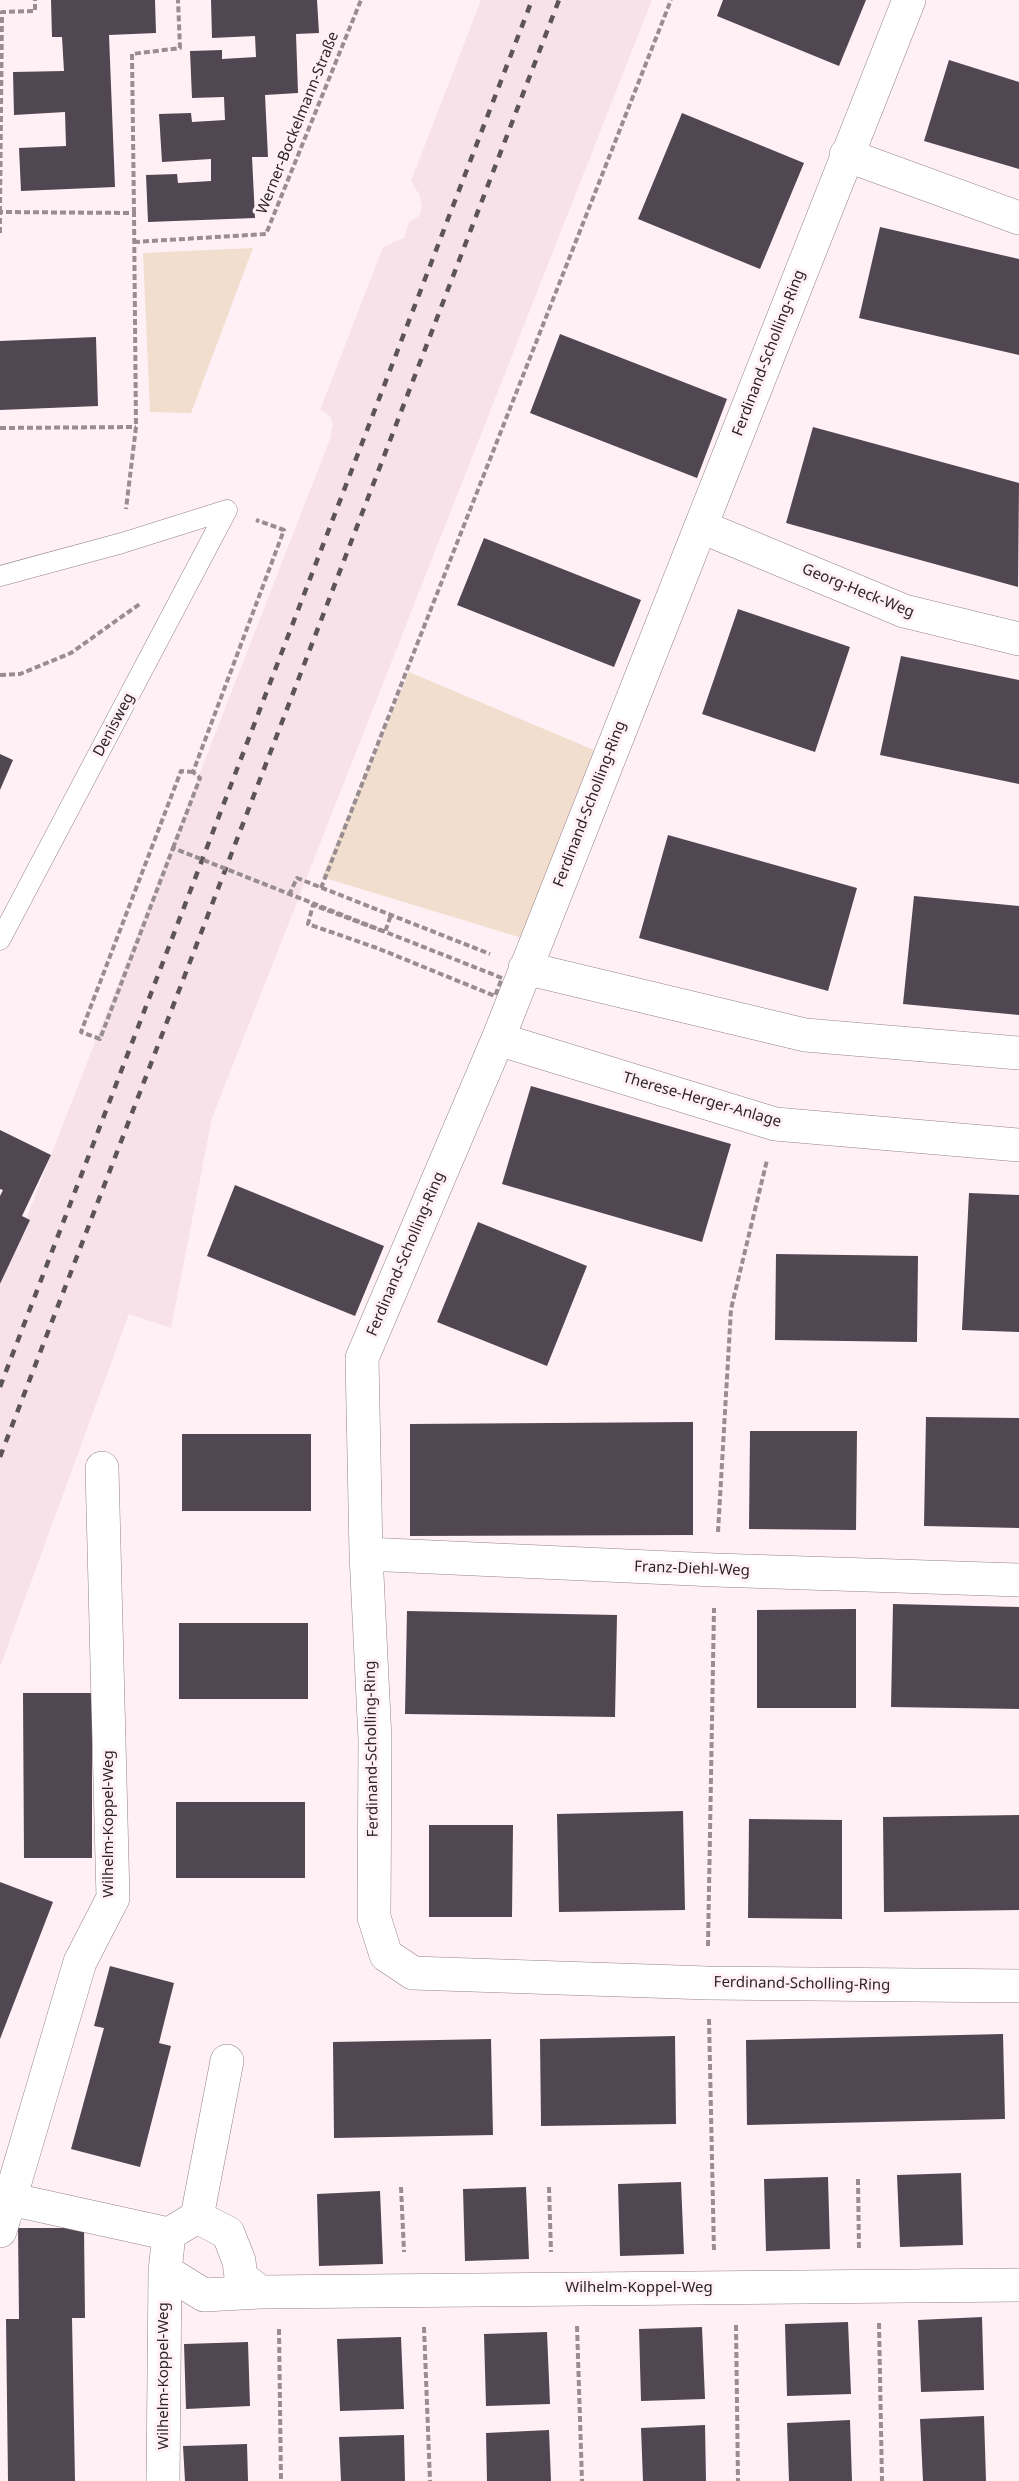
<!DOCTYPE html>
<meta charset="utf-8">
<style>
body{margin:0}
canvas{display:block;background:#fff0f5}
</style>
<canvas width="1019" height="2481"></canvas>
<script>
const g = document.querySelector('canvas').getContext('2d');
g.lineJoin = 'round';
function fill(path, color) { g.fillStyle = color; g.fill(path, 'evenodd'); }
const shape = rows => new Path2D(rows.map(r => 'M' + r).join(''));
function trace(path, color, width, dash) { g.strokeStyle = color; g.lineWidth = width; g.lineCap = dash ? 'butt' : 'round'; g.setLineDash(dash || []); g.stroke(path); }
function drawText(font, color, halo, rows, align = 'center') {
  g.font = font + ' "Noto Sans",sans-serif'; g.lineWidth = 6; g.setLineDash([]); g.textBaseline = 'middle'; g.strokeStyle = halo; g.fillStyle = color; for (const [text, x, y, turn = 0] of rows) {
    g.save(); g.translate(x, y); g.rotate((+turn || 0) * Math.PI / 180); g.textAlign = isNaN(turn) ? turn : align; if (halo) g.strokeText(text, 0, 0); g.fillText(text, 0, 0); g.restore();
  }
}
const built = shape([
 [481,0,652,0,212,1118,171,1328,129,1314,0,1667,0,1286,330,439,333,424,330,416,320,410,383,247,404,238,409,222,419,216,422,208,420,196,411,181]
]);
const green = shape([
 [253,248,191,413,150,412,143,253],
 [409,672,608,756,535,942,322,877]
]);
const building = shape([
 [51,0,155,0,156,33,109,35,115,187,21,191,19,148,66,146,65,112,14,115,13,72,64,71,62,37,52,37],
 [211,0,317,0,319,33,296,34,298,93,265,95,268,157,252,157,255,218,148,222,146,175,177,174,178,183,211,181,211,159,162,162,159,114,191,113,192,122,225,120,224,97,192,98,190,51,222,50,222,59,256,57,255,36,212,38],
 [723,0,866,0,839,66,717,16],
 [949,60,1019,82,1019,169,924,141],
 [682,113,804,163,760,269,638,219],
 [880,227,1019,259,1019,355,859,318],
 [560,334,727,399,697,478,530,413],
 [96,337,98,406,0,410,0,341],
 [813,427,1019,483,1018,587,786,523],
 [484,538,641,600,614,667,457,605],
 [738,609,850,647,815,752,702,714],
 [901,656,1019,680,1019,784,880,755],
 [0,754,13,760,0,790],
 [668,835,857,888,828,991,639,938],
 [914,896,1019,906,1019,1015,903,1004],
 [531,1086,731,1144,702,1242,502,1184],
 [0,1130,51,1155,22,1216,30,1220,0,1284,0,1196,3,1190,0,1189],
 [235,1185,384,1246,355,1316,207,1256],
 [969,1193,1019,1195,1019,1332,962,1330],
 [478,1222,587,1266,547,1366,437,1322],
 [776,1254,918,1256,917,1342,775,1340],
 [926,1417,1019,1418,1019,1528,924,1526],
 [693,1422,693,1535,410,1536,410,1424],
 [750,1431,857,1431,856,1530,749,1529],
 [182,1434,311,1434,311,1511,182,1511],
 [893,1604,1019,1607,1019,1709,891,1707],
 [856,1609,856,1708,757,1708,757,1610],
 [407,1611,617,1615,615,1717,405,1714],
 [179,1623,308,1623,308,1699,179,1699],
 [23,1693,92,1693,92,1858,24,1858],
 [176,1802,305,1802,305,1878,176,1878],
 [683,1811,685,1910,559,1912,557,1814],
 [1019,1815,1019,1910,884,1912,883,1817],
 [749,1819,842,1820,842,1919,748,1918],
 [429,1825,513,1825,512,1917,429,1917],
 [0,1882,53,1902,0,2039],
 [110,1966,174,1983,159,2043,171,2046,140,2167,71,2149,104,2028,94,2026],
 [1003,2034,1005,2119,747,2125,746,2040],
 [675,2036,676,2124,541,2126,540,2039],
 [491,2039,493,2135,334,2138,333,2042],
 [961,2173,963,2245,900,2247,897,2175],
 [828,2177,830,2249,766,2251,764,2179],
 [681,2182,684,2254,620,2256,618,2184],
 [526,2187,529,2259,465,2261,463,2189],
 [380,2191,383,2264,319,2266,317,2194],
 [18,2228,84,2228,85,2318,72,2318,75,2481,8,2481,6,2319,19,2319],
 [982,2317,984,2390,921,2392,918,2320],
 [848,2322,851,2394,787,2396,785,2324],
 [702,2327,705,2399,641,2401,639,2329],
 [547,2332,550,2404,486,2406,484,2334],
 [401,2337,404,2409,340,2411,337,2339],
 [248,2342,250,2406,186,2409,184,2344],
 [984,2416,986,2481,923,2481,920,2419],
 [850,2420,852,2481,789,2481,787,2423],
 [705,2425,706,2481,643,2481,641,2428],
 [549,2430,551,2481,487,2481,486,2433],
 [404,2435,405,2481,341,2481,339,2437],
 [247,2444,248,2481,185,2481,183,2446]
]);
const path = shape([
 [0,212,2,12,35,11,35,0],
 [134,213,132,54,180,48,178,0],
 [0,233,0,212,134,213,136,427,126,509],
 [134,242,266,234,361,0],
 [0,428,136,427],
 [0,675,20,674,71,653,141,603],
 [173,848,200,778,193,772,284,530,256,520],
 [321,888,671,0],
 [289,895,297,878,490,954],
 [377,948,308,924,313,905,385,932,391,915],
 [718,1532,731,1309,767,1160],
 [708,1946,714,1608],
 [709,2019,714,2252],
 [858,2179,859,2250],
 [401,2187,404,2252],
 [549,2187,551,2252],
 [879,2323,882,2481],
 [736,2325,738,2481],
 [577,2326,582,2481],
 [424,2327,430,2481],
 [279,2329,281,2481]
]);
const service = shape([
 [0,576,122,543,227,510],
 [0,940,227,510]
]);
const minor = shape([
 [909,0,498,1039,362,1358,366,1554,375,1740,374,1917,386,1955,413,1973,708,1983,1019,1986],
 [846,155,1019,218],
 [702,527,904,611,1019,639],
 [525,968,805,1035,1019,1053],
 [498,1039,775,1124,1019,1145],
 [366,1554,715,1570,1019,1580],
 [10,2199,80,1962,113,1898,102,1468],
 [197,2217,227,2061],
 [0,2231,10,2199,169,2234],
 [260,2292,241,2277,239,2261,228,2233,197,2217,169,2234,165,2271,204,2295,260,2292,1019,2285],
 [163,2481,165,2271]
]);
const rail = shape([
 [0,1387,532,0],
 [0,1457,559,0]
]);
const pathBridge = shape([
 [193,772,181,771,81,1032,100,1039,173,848,502,978,495,996,377,948]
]);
const streetNames = [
 ["Werner-Bockelmann-Straße",298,123,-68],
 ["Ferdinand-Scholling-Ring",769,353,-69],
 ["Georg-Heck-Weg",858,591,22],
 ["Denisweg",114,725,-62],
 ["Ferdinand-Scholling-Ring",590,804,-69],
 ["Therese-Herger-Anlage",702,1100,16],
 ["Ferdinand-Scholling-Ring",406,1254,-67],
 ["Franz-Diehl-Weg",692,1569,2],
 ["Ferdinand-Scholling-Ring",372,1749,-91],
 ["Wilhelm-Koppel-Weg",109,1824,-90],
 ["Ferdinand-Scholling-Ring",802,1984,1],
 ["Wilhelm-Koppel-Weg",639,2288],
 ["Wilhelm-Koppel-Weg",164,2376,-90]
];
fill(built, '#f8e2ea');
fill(green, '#f2decf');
fill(building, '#514752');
trace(service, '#948389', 21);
trace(minor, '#948389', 34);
trace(path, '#988d91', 4, [6, 3]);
trace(service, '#fff', 20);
trace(minor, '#fff', 33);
trace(rail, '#5d5457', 4.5, [8, 8]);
trace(pathBridge, '#988d91', 4, [6, 3]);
drawText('15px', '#2c2527', '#fff0f5', streetNames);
</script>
